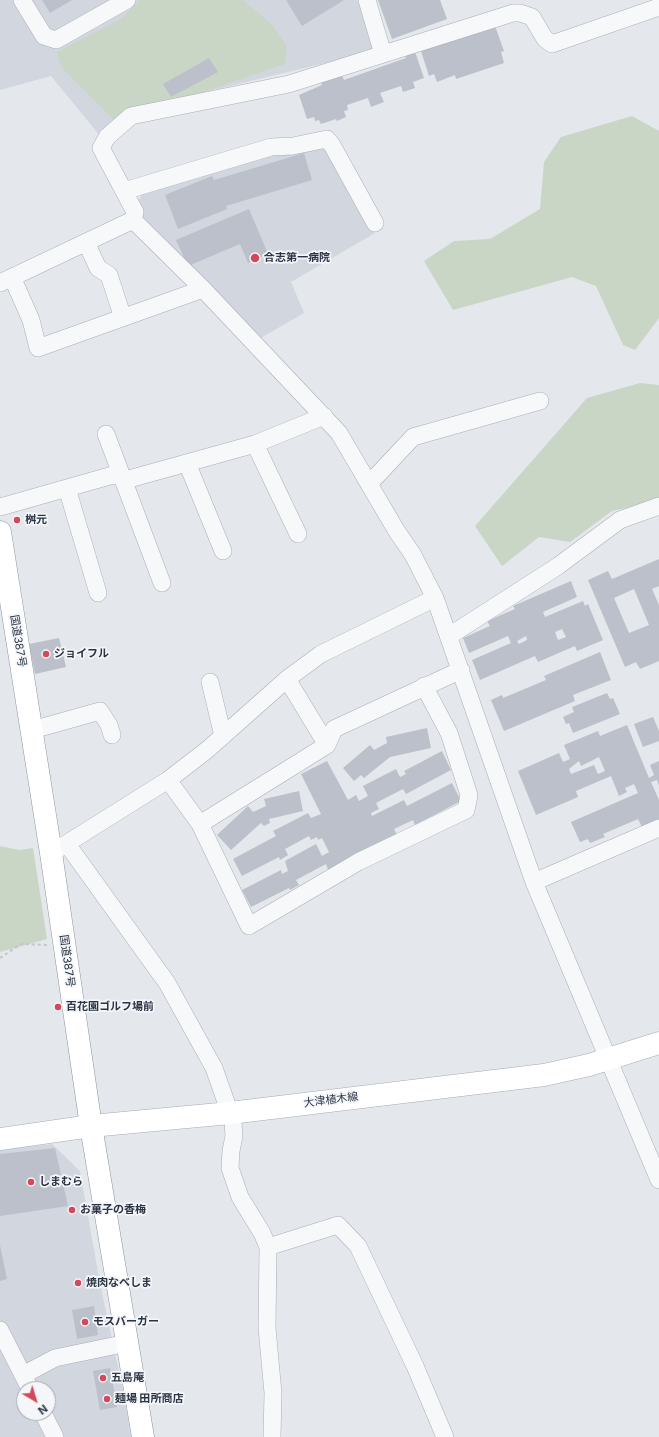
<!DOCTYPE html>
<meta charset="utf-8">
<style>
body{margin:0}
#map{position:relative;width:659px;height:1437px;overflow:hidden;background:#e4e7ec;font-family:Inter,sans-serif}
canvas{display:block}
.north{position:absolute;left:16px;top:1381px;width:40px;height:40px;box-sizing:border-box;background:#f4f6f9;border:1px solid #a4a8b1;border-radius:50%;rotate:142deg;font-size:11px;font-weight:700;line-height:16px;text-align:center;color:#2b3445}
.north::after{content:'';display:block;margin:auto;width:14px;height:18px;background:#d1495b;clip-path:polygon(50% 0,100% 100%,50% 72%,0 100%)}
</style>
<div id="map">
<canvas width="659" height="1437"></canvas>
<div class="north">N</div>
</div>
<script>
const g = document.querySelector('canvas').getContext('2d');
g.lineJoin = 'round';
function fill(path, color) { g.fillStyle = color; g.fill(path, 'evenodd'); }
const shape = rows => new Path2D(rows.map(r => 'M' + r).join(''));
function trace(path, color, width, dash) { g.strokeStyle = color; g.lineWidth = width; g.lineCap = dash ? 'butt' : 'round'; g.setLineDash(dash || []); g.stroke(path); }
function drawText(font, color, halo, rows, align = 'center') {
  g.font = font + ' Inter,"Noto Sans JP",sans-serif'; g.lineWidth = 3.5; g.setLineDash([]); g.textBaseline = 'middle'; g.strokeStyle = halo; g.fillStyle = color; for (const [text, x, y, turn = 0] of rows) {
    g.save(); g.translate(x, y); g.rotate((+turn || 0) * Math.PI / 180); g.textAlign = isNaN(turn) ? turn : align; if (halo) g.strokeText(text, 0, 0); g.fillText(text, 0, 0); g.restore();
  }
}
const built = shape([
 [0,0,361,0,375,51,126,111,101,137,51,76,0,90],
 [327,142,375,233,291,282,304,313,259,339,144,224,138,203,144,188,263,153],
 [52,1144,80,1171,100,1284,122,1385,131,1437,0,1437,0,1150],
 [24,1389,48,1389,48,1413,24,1413]
]);
const green = shape([
 [141,0,243,0,271,24,287,46,285,64,116,122,61,67,57,52,121,19],
 [632,116,659,131,659,318,635,350,623,345,596,286,572,277,453,310,424,261,454,241,490,239,540,209,544,162,561,137],
 [640,383,659,385,659,501,612,511,570,542,539,537,502,566,475,526,587,398],
 [0,846,19,850,33,848,47,939,0,952]
]);
const building = shape([
 [42,0,72,0,50,13],
 [286,0,344,0,302,26],
 [378,0,440,0,447,19,392,39],
 [495,26,504,51,501,52,504,63,456,79,455,75,437,82,434,74,429,76,420,48],
 [415,52,424,78,413,82,415,88,403,92,401,86,380,93,384,102,371,107,368,98,347,105,348,110,344,111,346,117,337,121,336,119,321,124,319,120,315,121,314,117,307,119,299,95,322,85,321,82,342,75,344,80,406,58,405,55],
 [209,58,218,72,171,97,163,84],
 [304,153,312,180,226,206,227,209,178,229,165,195,212,176,214,180],
 [249,209,268,254,248,263,240,244,188,266,176,240],
 [659,559,659,586,652,589,659,605,659,661,640,669,636,662,625,667,588,580,608,571,612,579],
 [634,589,649,625,629,633,614,598],
 [571,581,577,597,543,612,545,617,583,601,585,606,588,604,603,640,577,651,575,646,538,662,535,656,480,680,472,660,511,643,508,636,469,653,463,638,490,626,487,621,515,609,513,606],
 [562,629,566,637,558,640,555,632],
 [526,636,527,640,519,644,517,641],
 [59,638,66,667,35,674,29,644],
 [600,652,611,680,573,695,575,701,504,731,491,700,502,695,503,698,546,680,544,676],
 [607,693,610,699,613,698,620,714,573,733,569,723,566,724,563,717,574,712,572,707],
 [653,717,659,731,659,741,643,747,634,724],
 [627,725,649,778,654,775,650,765,659,761,659,786,657,780,651,782,659,800,659,820,642,827,638,819,603,834,605,837,590,843,588,839,580,842,571,822,638,793,634,784,625,788,627,792,619,796,611,776,576,791,578,797,536,815,518,771,559,753,563,762,570,759,564,745,598,731,600,736],
 [599,757,605,771,598,774,594,765,571,774,569,769,579,761,581,766],
 [427,728,431,748,390,757,364,778,361,775,354,781,343,768,370,745,374,750,387,743,386,737],
 [442,751,451,770,406,794,403,789,376,803,379,809,371,813,372,816,404,800,407,806,452,783,461,801,415,825,413,820,394,829,398,837,329,872,326,864,296,880,299,885,290,890,289,888,251,907,242,890,281,870,282,874,288,871,285,861,316,844,322,856,329,852,322,838,318,840,317,837,311,840,309,836,285,849,288,855,280,860,279,857,242,876,233,859,276,836,273,831,308,813,311,818,321,814,301,774,327,761,348,800,356,795,359,801,368,796,363,786,396,769,400,777,406,774,404,771],
 [299,791,303,811,269,819,270,823,264,826,261,823,231,850,217,835,248,806,253,812,266,806,264,799],
 [55,1148,68,1206,0,1216,0,1154],
 [0,1245,7,1279,0,1281],
 [94,1306,98,1335,77,1339,72,1310],
 [110,1368,117,1407,100,1410,93,1371]
]);
const path = shape([
 [0,958,21,944,49,945]
]);
const minor = shape([
 [22,0,44,36,56,40,127,0],
 [367,0,383,54],
 [124,191,271,147,293,146,327,139,332,145,375,223],
 [133,220,203,289,339,433,396,530,413,555,435,598,534,882,659,1180],
 [133,220,135,212,101,148,107,137,131,116,289,84,513,13,520,13,532,17,545,39,552,44,659,7],
 [86,242,98,268,109,275,123,318],
 [12,277,31,320,38,348,203,289],
 [0,283,133,220],
 [106,434,162,583],
 [255,444,298,534],
 [187,463,223,551],
 [369,484,413,437,540,401],
 [67,488,98,593],
 [0,507,113,475,129,479,255,444,324,416],
 [449,636,558,566,620,520,659,506],
 [287,679,327,745],
 [210,682,223,736],
 [32,730,100,711,109,725,112,735],
 [168,780,200,824,249,926,358,862,466,810,469,795,449,733,424,686],
 [200,824,327,745,334,729,461,670],
 [67,844,167,983,214,1068,233,1122,234,1136,231,1151,230,1168,240,1197,262,1233,268,1247,267,1328,273,1393,272,1437],
 [58,849,168,780,207,750,287,679,321,654,435,598],
 [534,882,659,828],
 [268,1247,338,1225,358,1246,415,1366,445,1437],
 [0,1330,30,1389],
 [23,1375,55,1358,127,1343],
 [43,1413,55,1437]
]);
const major = shape([
 [0,1139,91,1126,230,1113,544,1075,589,1065,659,1043]
]);
const highway = shape([
 [0,532,51,853,91,1126,143,1437]
]);
const markers = [
 [255,258,5,"#d1495b"],
 [17,520,4,"#d1495b"],
 [46,654,4,"#d1495b"],
 [58,1007,4,"#d1495b"],
 [31,1182,4,"#d1495b"],
 [72,1210,4,"#d1495b"],
 [78,1283,4,"#d1495b"],
 [85,1322,4,"#d1495b"],
 [103,1378,4,"#d1495b"],
 [107,1399,4,"#d1495b"]
];
const poiNames = [
 ["合志第一病院",264,258],
 ["桝元",25,520],
 ["ジョイフル",54,654],
 ["百花園ゴルフ場前",66,1007],
 ["しまむら",39,1182],
 ["お菓子の香梅",80,1210],
 ["焼肉なべしま",86,1283],
 ["モスバーガー",93,1322],
 ["五島庵",111,1378],
 ["麺場 田所商店",115,1399]
];
const streetNames = [
 ["国道387号",18,641,81],
 ["国道387号",67,961,82],
 ["大津植木線",331,1100,-7]
];
fill(built, '#d2d6de');
fill(green, '#c9d6c5');
fill(building, '#bbc0ca');
trace(minor, '#a9aeb7', 18);
trace(major, '#a3abb8', 23);
trace(highway, '#8b94a3', 23);
trace(path, '#c2c5cb', 2, [3, 3]);
trace(minor, '#f7f8fa', 17);
trace(major, '#fff', 22);
trace(highway, '#fff', 22);
for (const [x, y, r, color] of markers) { const dot = new Path2D(); dot.arc(x, y, r, 0, 2 * Math.PI); g.fillStyle = color; g.fill(dot); trace(dot, '#f4f6f9', 1.5); }
drawText('bold 11px', '#2b3445', '#f4f6f9', poiNames, 'left');
drawText('11px', '#2b3445', '#f4f6f9', streetNames);
</script>
